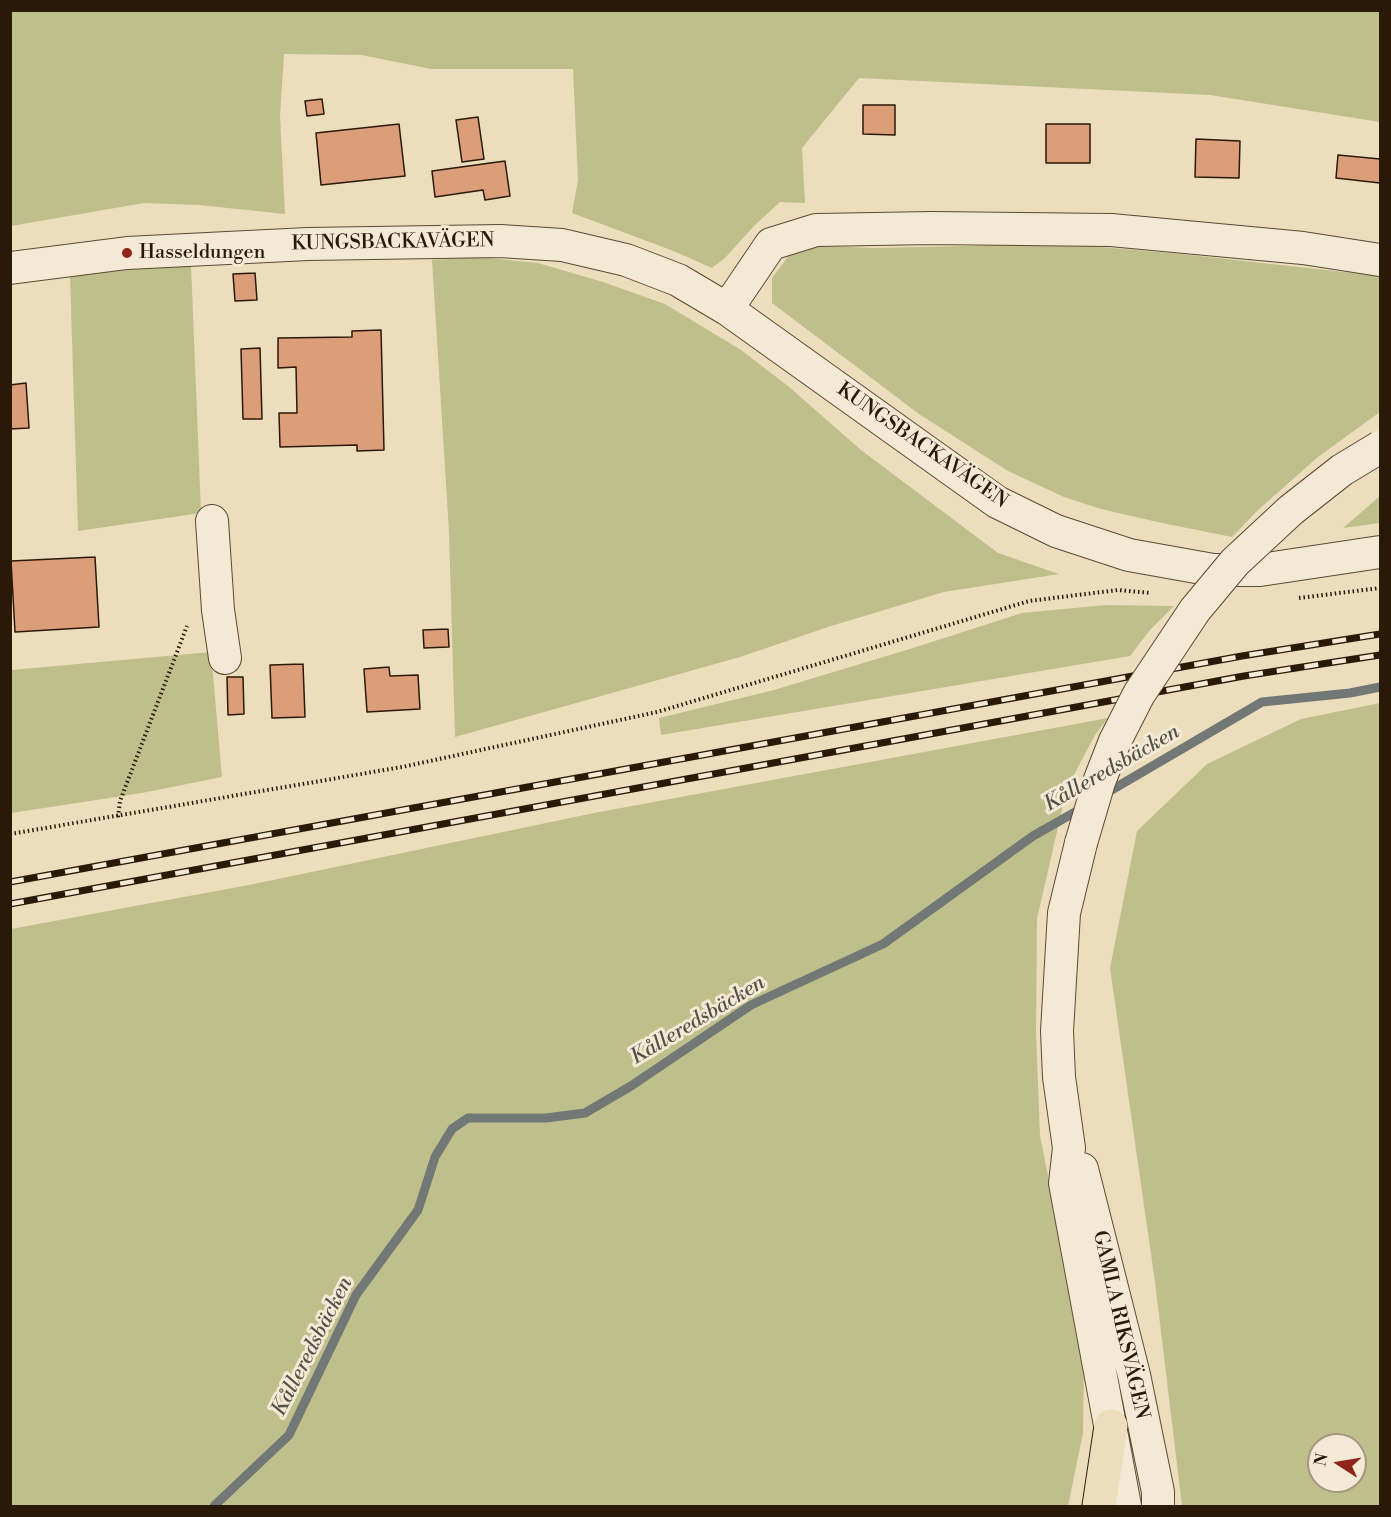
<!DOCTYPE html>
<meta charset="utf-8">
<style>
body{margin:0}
#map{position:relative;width:1391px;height:1517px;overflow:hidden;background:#ecddbd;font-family:"Libre Bodoni",serif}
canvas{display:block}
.frame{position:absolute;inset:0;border:12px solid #2b1908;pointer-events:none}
.north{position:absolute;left:1307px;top:1433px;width:60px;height:60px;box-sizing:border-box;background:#f3e9d4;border:2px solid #a39682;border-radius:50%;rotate:282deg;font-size:16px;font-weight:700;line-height:24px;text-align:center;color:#2b1908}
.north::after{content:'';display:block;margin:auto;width:21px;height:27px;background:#8f2418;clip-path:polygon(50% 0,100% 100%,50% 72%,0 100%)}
</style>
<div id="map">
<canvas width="1391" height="1517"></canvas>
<div class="frame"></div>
<div class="north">N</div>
</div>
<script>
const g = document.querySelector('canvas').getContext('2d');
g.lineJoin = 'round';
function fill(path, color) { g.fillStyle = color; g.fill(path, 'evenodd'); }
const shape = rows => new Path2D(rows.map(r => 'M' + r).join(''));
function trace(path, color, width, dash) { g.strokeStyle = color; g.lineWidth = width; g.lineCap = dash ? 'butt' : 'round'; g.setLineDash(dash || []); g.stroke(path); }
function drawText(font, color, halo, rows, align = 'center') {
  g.font = font + ' "Libre Bodoni",serif'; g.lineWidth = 6; g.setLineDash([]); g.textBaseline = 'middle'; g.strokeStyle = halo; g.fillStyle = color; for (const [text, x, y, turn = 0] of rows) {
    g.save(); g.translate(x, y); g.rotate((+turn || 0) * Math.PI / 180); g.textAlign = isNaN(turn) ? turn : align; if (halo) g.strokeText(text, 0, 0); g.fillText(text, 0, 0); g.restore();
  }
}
const green = shape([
 [11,10,1380,11,1380,122,1210,95,859,78,802,148,805,203,780,202,754,226,725,258,712,268,671,250,572,213,578,180,573,69,431,69,361,55,284,54,280,116,285,214,199,205,144,203,11,226],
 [1066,244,1181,254,1380,276,1380,412,1318,457,1258,510,1232,537,1162,523,1101,509,1064,497,1008,471,919,414,772,303,772,278,789,255,822,246,874,248],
 [478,257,538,263,603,282,665,304,741,350,788,386,861,450,998,553,1059,574,944,592,831,626,740,657,455,737,449,532,432,260],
 [173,265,191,265,201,513,78,531,70,276],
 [1380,496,1380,523,1343,528],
 [1106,605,1174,606,1150,630,1130,656,661,735,659,718,774,690,913,648,1022,613],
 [211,652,222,777,142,793,11,813,11,670],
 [1380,703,1380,1506,1182,1506,1155,1282,1110,968,1137,831,1207,764,1301,719],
 [1319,1445,1355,1445,1355,1481,1319,1481],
 [1108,718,1095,735,1067,788,1037,919,1036,1032,1040,1135,1084,1361,1083,1433,1068,1506,11,1506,11,929,254,884,594,813]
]);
const stream = shape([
 [1103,795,1262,702,1350,693,1380,687],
 [214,1506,289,1435,356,1295,418,1210,435,1157,452,1129,468,1118,546,1118,585,1113,631,1086,751,1005,883,944,1033,836,1084,807]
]);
const building = shape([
 [322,99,324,114,307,116,305,101,322,99],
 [863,105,895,105,895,135,863,134,863,105],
 [478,117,484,159,462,162,456,120,478,117],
 [399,124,405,176,321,185,316,133,399,124],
 [1046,124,1090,124,1090,163,1046,163,1046,124],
 [1196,139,1240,141,1239,178,1195,177,1196,139],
 [1338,155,1380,159,1380,183,1336,178,1338,155],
 [505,161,510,196,485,200,483,190,435,197,432,171,505,161],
 [255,273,257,300,235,301,233,274,255,273],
 [381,330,384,450,357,451,357,445,280,447,279,413,297,413,296,367,278,368,278,338,352,337,352,331,381,330],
 [260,348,262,419,243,419,241,349,260,348],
 [26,383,29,428,10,429,10,385,26,383],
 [95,557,99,627,15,632,11,561,95,557],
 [448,629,449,647,424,648,423,630,448,629],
 [303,664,305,717,272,718,270,665,303,664],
 [389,667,390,676,418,675,420,709,367,712,364,669,389,667],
 [227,677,243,677,244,714,228,715,227,677]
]);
const path = shape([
 [1299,598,1380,588],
 [118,817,120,801,187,626],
 [10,834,402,767,657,712,1029,601,1118,590,1151,593]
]);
const minor = shape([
 [10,268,127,253,308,244,500,241,562,245,626,260,678,280,727,309,997,502,1056,531,1129,555,1213,570,1260,570,1380,552],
 [727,309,771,244,816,230,932,228,1111,230,1303,248,1380,260],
 [212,521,218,610,225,658],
 [1081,843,1064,913,1057,1031,1059,1077,1069,1148,1065,1183,1125,1506],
 [1082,1169,1134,1375,1158,1492,1158,1506]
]);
const highway = shape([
 [1099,1506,1111,1426]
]);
const rail = shape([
 [10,882,1242,656,1380,634],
 [10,904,1244,676,1380,655]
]);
const minorBridge = shape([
 [1081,843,1099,782,1115,741,1139,694,1195,610,1235,562,1291,510,1342,470,1380,447]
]);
const markers = [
 [127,253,6,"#8f2418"]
];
const streetNames = [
 ["KUNGSBACKAVÄGEN",393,243,-1],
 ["KUNGSBACKAVÄGEN",922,446,35],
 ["GAMLA RIKSVÄGEN",1120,1325,77]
];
const poiNames = [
 ["Hasseldungen",139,253]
];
const waterNames = [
 ["Kålleredsbäcken",1112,769,-30],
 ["Kålleredsbäcken",698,1021,-31],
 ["Kålleredsbäcken",313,1347,-63]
];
fill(green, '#bfbf8c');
trace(stream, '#717875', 9);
fill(building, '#dc9e79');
trace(building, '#2b1908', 1.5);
trace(minor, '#5b4a35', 34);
trace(highway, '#2b1908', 35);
trace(path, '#2b1908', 4, [1.5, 3]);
trace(minor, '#f3e9d4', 32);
trace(highway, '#ecddbd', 33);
trace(rail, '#2b1908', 7);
trace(rail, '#f3e9d4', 4.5, [14]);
trace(minorBridge, '#5b4a35', 34, []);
trace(minorBridge, '#f3e9d4', 32);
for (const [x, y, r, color] of markers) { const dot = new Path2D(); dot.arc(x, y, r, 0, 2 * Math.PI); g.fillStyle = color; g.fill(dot); trace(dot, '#f3e9d4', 2); }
drawText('20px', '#2b1908', '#f3e9d4', streetNames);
drawText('20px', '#2b1908', '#f3e9d4', poiNames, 'left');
drawText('italic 21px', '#545148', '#f3e9d4', waterNames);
</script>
